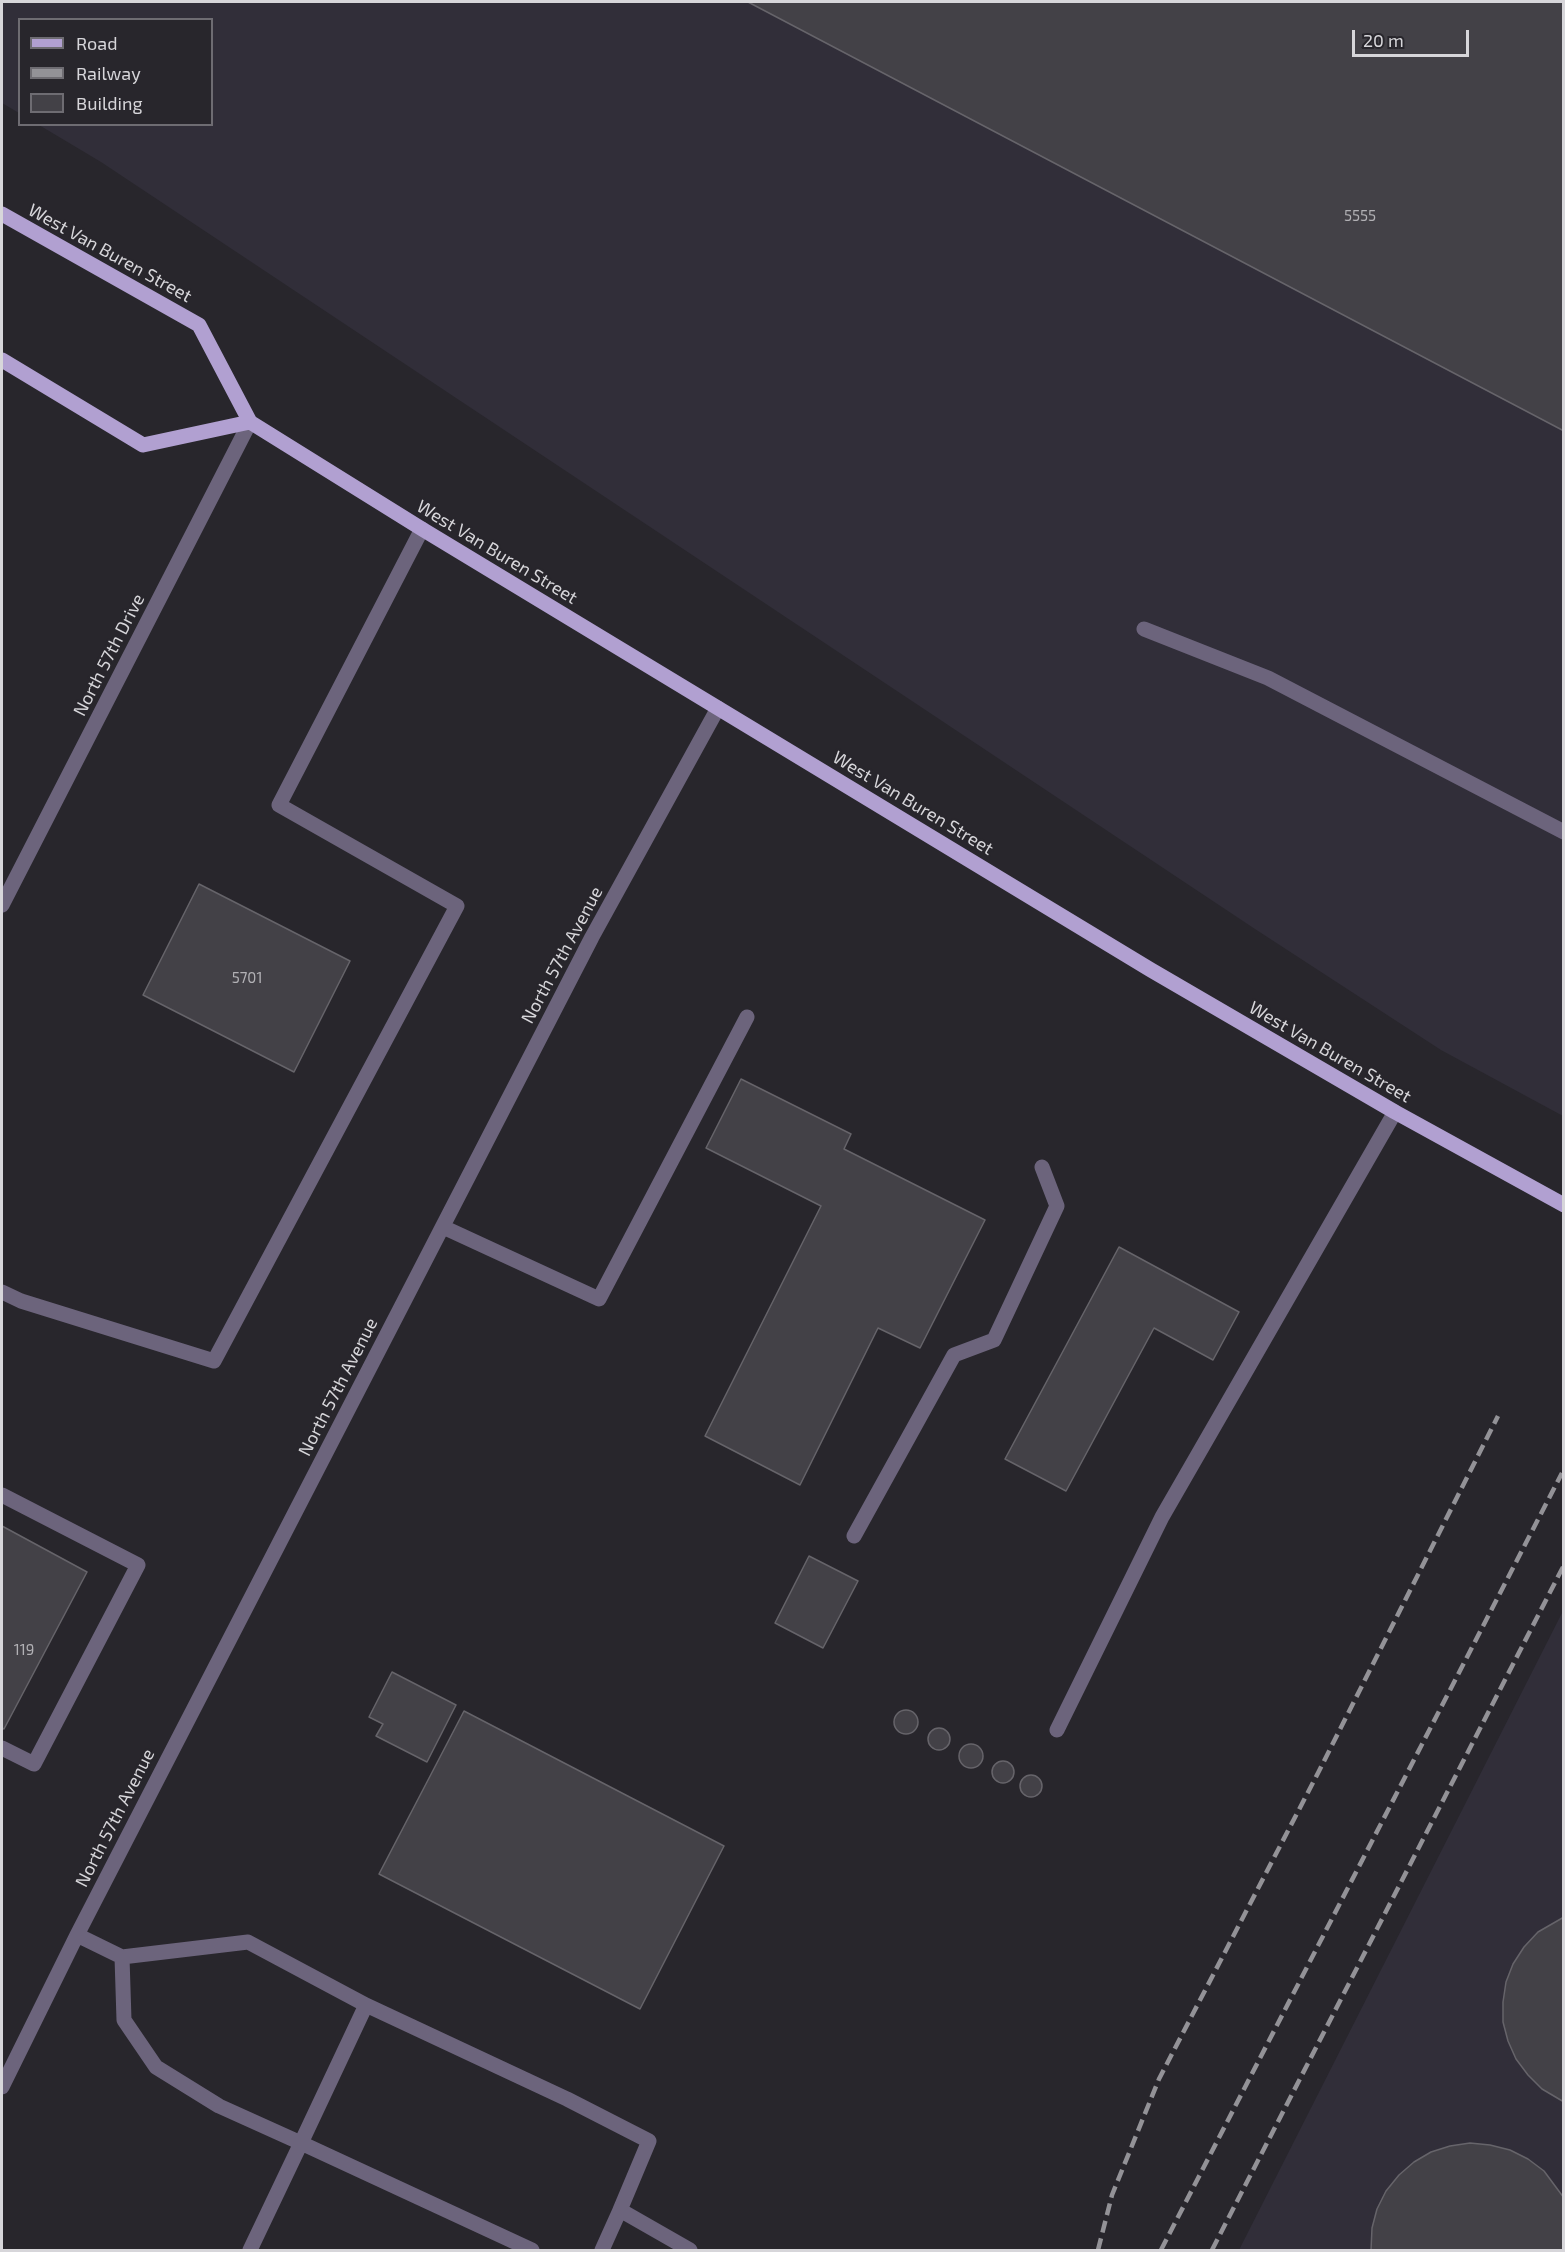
<!DOCTYPE html>
<style>
body{margin:0}
#map{position:relative;width:1565px;height:2252px;overflow:hidden;background:#28262c;font-family:"Exo 2",sans-serif}
canvas{display:block}
.frame{position:absolute;inset:0;border:3px solid #d7d6da;pointer-events:none}
.legend{position:absolute;left:18px;top:18px;width:195px;height:108px;box-sizing:border-box;background:#28262c;border:2px solid #6e6c72;margin:0;padding:8px 10px;list-style:none;font-size:18px;color:#d7d6da}
.legend li{display:flex;align-items:center;gap:12px;height:30px}
.legend b{width:30px;border:2px solid #6e6c72}
.scale{position:absolute;left:1352px;top:30px;width:117px;height:27px;box-sizing:border-box;border:3px solid #d7d6da;border-top:0;padding-left:8px;font-size:18px;line-height:21px;white-space:nowrap;color:#d7d6da;-webkit-text-stroke:4px #28262c;paint-order:stroke}
</style>
<div id="map">
<canvas width="1565" height="2252"></canvas>
<div class="frame"></div>
<ul class="legend">
<li><b style="height:8px;background:#b1a0d1"></b>Road</li>
<li><b style="height:8px;background:#939297"></b>Railway</li>
<li><b style="height:16px;background:#434147"></b>Building</li>
</ul>
<div class="scale">20 m</div>
</div>
<script>
const g = document.querySelector('canvas').getContext('2d');
g.lineJoin = 'round';
function fill(path, color) { g.fillStyle = color; g.fill(path, 'evenodd'); }
const shape = rows => new Path2D(rows.map(r => 'M' + r).join(''));
function trace(path, color, width, dash) { g.strokeStyle = color; g.lineWidth = width; g.lineCap = dash ? 'butt' : 'round'; g.setLineDash(dash || []); g.stroke(path); }
function drawText(font, color, halo, rows, align = 'center') {
  g.font = font + ' "Exo 2",sans-serif'; g.lineWidth = 4.5; g.setLineDash([]); g.textBaseline = 'middle'; g.strokeStyle = halo; g.fillStyle = color; for (const [text, x, y, turn = 0] of rows) {
    g.save(); g.translate(x, y); g.rotate((+turn || 0) * Math.PI / 180); g.textAlign = isNaN(turn) ? turn : align; if (halo) g.strokeText(text, 0, 0); g.fillText(text, 0, 0); g.restore();
  }
}
const built = shape([
 [2,2,1563,2,1563,1116,1441,1050,1255,929,101,162,39,125,212,124,212,20,20,20,19,113,2,103],
 [1563,1611,1563,2250,1239,2250]
]);
const building = shape([
 [748,2,1564,2,1564,431,748,2],
 [199,884,350,961,294,1072,143,995,199,884],
 [741,1079,851,1134,844,1149,985,1220,920,1348,878,1328,800,1485,705,1436,821,1206,706,1148,741,1079],
 [1119,1247,1239,1312,1213,1360,1154,1328,1066,1491,1005,1459,1119,1247],
 [2,1526,87,1572,4,1729,2,1728,2,1526],
 [809,1556,858,1581,823,1648,775,1623,809,1556],
 [392,1672,456,1705,427,1762,376,1736,383,1724,369,1717,392,1672],
 '894 1722a12 12 0 1 1 24 0a12 12 0 1 1-24 0Z',
 [464,1711,724,1846,640,2009,379,1874,464,1711],
 '928 1739a11 11 0 1 1 22 0a11 11 0 1 1-22 0Z',
 '959 1756a12 12 0 1 1 24 0a12 12 0 1 1-24 0Z',
 '992 1772a11 11 0 1 1 22 0a11 11 0 1 1-22 0Z',
 '1020 1786a11 11 0 1 1 22 0a11 11 0 1 1-22 0Z',
 [1564,1917,1564,2102,1542,2089,1528,2075,1516,2059,1508,2041,1503,2022,1503,2002,1506,1982,1513,1964,1524,1947,1538,1932,1564,1917],
 [1470,2143,1490,2145,1510,2150,1528,2159,1544,2171,1564,2198,1564,2250,1371,2250,1372,2228,1377,2209,1386,2191,1399,2175,1414,2162,1431,2152,1450,2146,1470,2143]
]);
const minor = shape([
 [1144,629,1268,678,1564,832],
 [2,905,250,422],
 [443,1227,599,1299,747,1017],
 [2,1292,21,1301,214,1361,457,906,279,805,422,529],
 [2,1495,138,1565,34,1764,2,1748],
 [854,1536,954,1355,994,1340,1057,1206,1042,1167],
 [1057,1730,1162,1517,1395,1112],
 [77,1935,122,1957,124,2020,156,2067,219,2106,301,2143,250,2250],
 [122,1957,248,1942,366,2005,301,2143,532,2250],
 [366,2005,567,2099,649,2141,620,2210],
 [2,2087,77,1935,592,937,718,708],
 [602,2250,620,2210,690,2250]
]);
const major = shape([
 [2,214,199,325,250,422,422,529,1151,970,1395,1112,1564,1205],
 [2,360,143,445,250,422]
]);
const rail = shape([
 [1098,2250,1112,2195,1159,2079,1318,1773,1498,1416],
 [1161,2250,1562,1473],
 [1212,2250,1564,1565]
]);
const numberNames = [
 ["5555",1360,216],
 ["5701",247,978],
 ["119",24,1650]
];
const streetNames = [
 ["West Van Buren Street",110,253,29],
 ["West Van Buren Street",497,552,31],
 ["North 57th Drive",109,655,-63],
 ["West Van Buren Street",913,803,31],
 ["North 57th Avenue",562,955,-62],
 ["West Van Buren Street",1330,1052,30],
 ["North 57th Avenue",338,1387,-63],
 ["North 57th Avenue",115,1818,-63]
];
fill(built, '#312e39');
fill(building, '#434147');
trace(building, '#66646a', 1.5);
trace(minor, '#6c647c', 15);
trace(major, '#b1a0d1', 15);
trace(rail, '#939297', 4.5, [12, 6]);
drawText('15px', '#b2b1b5', null, numberNames);
drawText('18px', '#d7d6da', '#28262c', streetNames);
</script>
